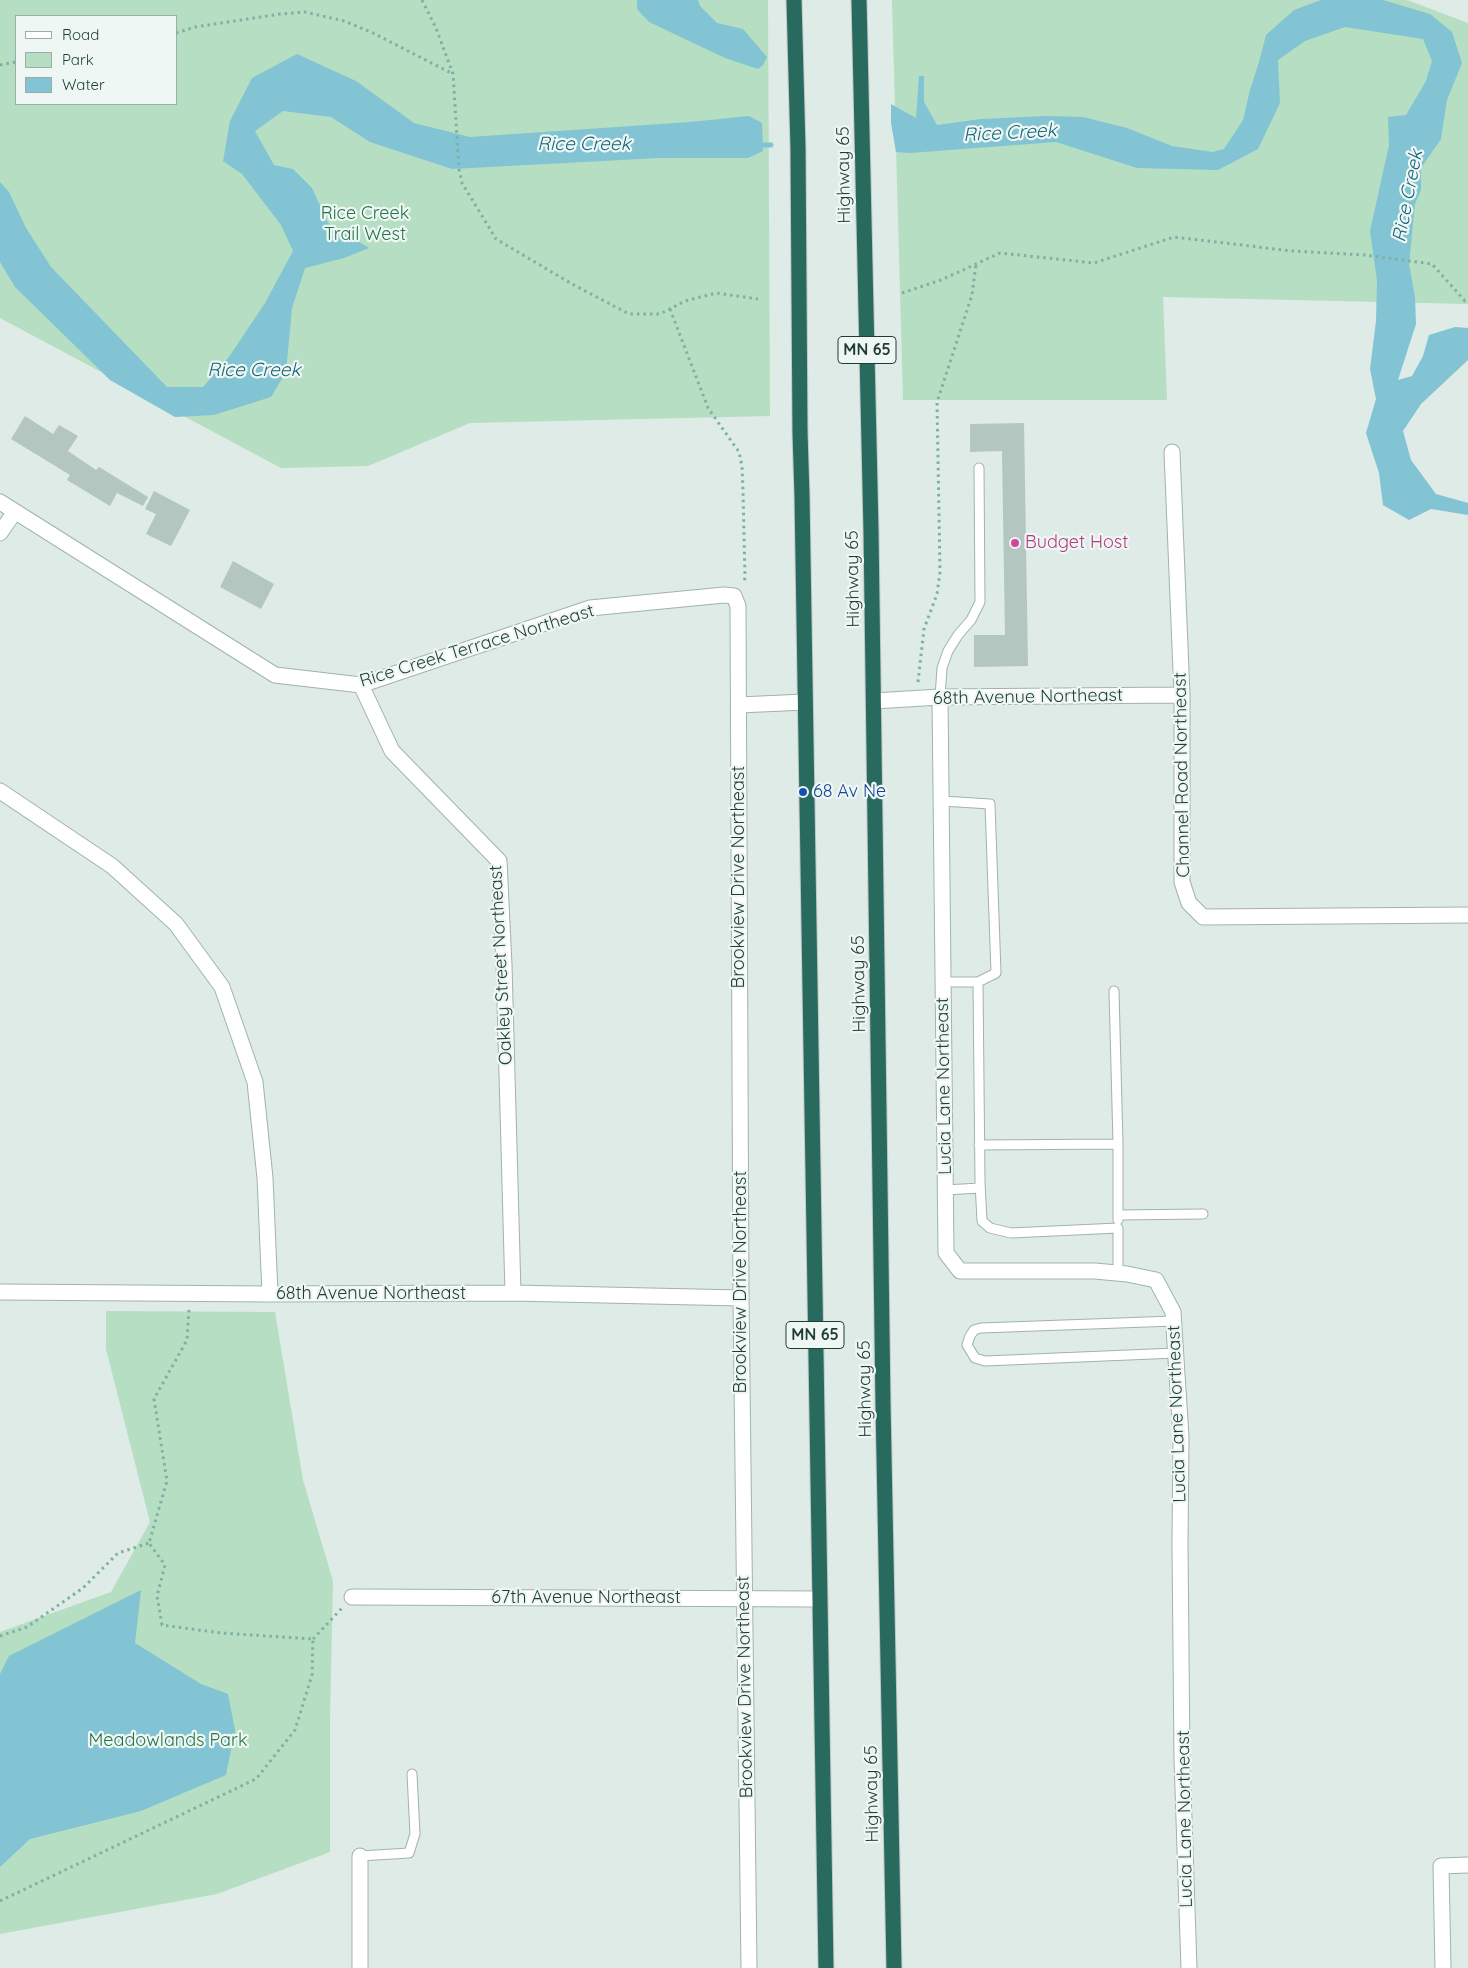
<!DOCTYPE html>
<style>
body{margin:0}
#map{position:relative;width:1468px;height:1968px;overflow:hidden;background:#deebe6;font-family:Quicksand,sans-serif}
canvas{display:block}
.legend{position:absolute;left:15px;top:15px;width:162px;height:90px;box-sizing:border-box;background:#eff7f4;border:1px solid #9caca8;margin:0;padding:6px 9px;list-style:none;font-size:15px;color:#1f3c35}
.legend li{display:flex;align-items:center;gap:10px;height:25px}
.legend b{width:25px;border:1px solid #9caca8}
</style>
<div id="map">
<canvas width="1468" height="1968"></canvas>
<ul class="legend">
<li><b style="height:6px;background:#fff"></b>Road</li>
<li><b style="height:14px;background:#b5dec2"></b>Park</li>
<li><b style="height:14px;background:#82c4d4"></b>Water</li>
</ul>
</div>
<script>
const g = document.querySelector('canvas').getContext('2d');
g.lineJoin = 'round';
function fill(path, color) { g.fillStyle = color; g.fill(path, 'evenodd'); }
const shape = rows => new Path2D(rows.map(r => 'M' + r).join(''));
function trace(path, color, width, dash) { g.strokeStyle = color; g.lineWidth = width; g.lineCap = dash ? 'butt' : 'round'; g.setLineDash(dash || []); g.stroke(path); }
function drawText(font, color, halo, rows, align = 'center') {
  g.font = font + ' Quicksand,sans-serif'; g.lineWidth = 4.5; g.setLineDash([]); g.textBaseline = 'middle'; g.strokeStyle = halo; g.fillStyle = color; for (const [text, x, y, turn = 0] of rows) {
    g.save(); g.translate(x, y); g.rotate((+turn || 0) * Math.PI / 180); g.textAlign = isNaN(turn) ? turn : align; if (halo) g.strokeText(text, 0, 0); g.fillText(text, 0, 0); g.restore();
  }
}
const green = shape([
 [0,0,768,0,770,416,470,423,368,466,281,468,0,318],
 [16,16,176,16,176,104,16,104],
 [892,0,1407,0,1468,23,1468,304,1163,297,1167,400,903,400],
 [106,1311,275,1312,303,1480,333,1581,330,1718,330,1852,217,1894,0,1934,0,1632,111,1592,150,1522,106,1349]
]);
const water = shape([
 [637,0,698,0,700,6,717,23,743,29,767,57,763,65,758,69,725,58,649,22,637,9],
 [1321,0,1383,0,1430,14,1452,32,1462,63,1447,100,1441,139,1421,168,1421,190,1415,204,1409,264,1415,297,1416,324,1398,380,1412,376,1423,356,1429,335,1455,327,1468,328,1468,360,1421,404,1403,431,1411,460,1436,494,1468,503,1468,515,1431,509,1409,520,1383,505,1379,473,1366,433,1376,399,1370,369,1376,321,1377,281,1370,231,1389,145,1388,117,1406,115,1426,81,1432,61,1423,39,1345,27,1305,41,1278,60,1280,103,1258,149,1218,170,1137,168,1056,142,910,153,896,152,891,123,891,104,916,118,919,76,924,76,924,102,937,125,981,119,1045,116,1083,117,1127,128,1172,146,1213,152,1224,149,1243,120,1250,90,1259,62,1266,35,1294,10],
 [297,54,356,81,414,123,470,137,690,122,749,116,762,123,763,151,748,158,659,158,452,169,370,142,331,117,283,111,255,131,274,165,293,169,312,188,328,223,369,248,344,258,305,268,292,308,286,372,271,397,214,415,175,417,110,380,15,287,0,262,0,182,9,192,26,228,51,267,167,387,203,387,229,357,265,303,293,251,281,225,242,174,223,161,230,121,252,78],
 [141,1590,135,1643,201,1684,228,1694,235,1730,226,1775,141,1811,30,1839,0,1867,0,1674,9,1656]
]);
const stream = shape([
 [756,145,771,145]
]);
const building = shape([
 [25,416,53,434,59,425,78,436,68,451,96,470,99,467,148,497,143,506,117,493,110,506,67,480,70,475,11,439],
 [1024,423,1028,666,974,667,974,635,1005,635,1002,451,970,452,970,424],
 [154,491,190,510,171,546,146,534,156,514,145,509],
 [233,561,274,584,261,609,220,587]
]);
const path = shape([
 [422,0,436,28,453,74,459,169,462,183,496,239,572,284,629,314,660,314,685,301,716,293,758,299],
 [176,33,195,27,280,14,305,12,344,21,373,33,453,74],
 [0,65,16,62],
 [902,293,941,280,1000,253,1094,263,1174,237,1292,251,1364,255,1432,264,1465,301,1468,301],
 [670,309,708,408,739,452,742,466,743,491,745,577,744,584],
 [918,682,924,629,937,594,940,572,937,402,972,295,976,264],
 [0,1636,27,1627,83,1588,118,1553,149,1543],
 [313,1639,342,1608],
 [0,1901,256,1779,295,1730,312,1675,313,1639,221,1633,162,1625,157,1596,165,1565,149,1543,167,1481,154,1399,187,1340,189,1309]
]);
const lane = shape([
 [940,697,942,668,948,651,958,635,971,620,980,602,979,468],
 [942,801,990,804,996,973,978,982,943,982],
 [978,982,980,1182,982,1221,990,1228,1011,1233,1118,1228,1118,1273],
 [979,1145,1118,1144,1114,991],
 [945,1190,980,1188],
 [1118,1215,1203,1214],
 [1118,1220,1118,1144],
 [1174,1321,981,1328,974,1330,970,1336,967,1345,975,1358,985,1361,1176,1353],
 [360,1856,409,1853,415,1834,412,1774]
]);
const street = shape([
 [1172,452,1182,695,1182,882,1189,903,1203,917,1468,915],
 [0,502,275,675,361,685,590,608,724,595,734,596,738,606,741,1298,749,1968],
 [0,533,14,513],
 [361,685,392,751,499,861,504,965,513,1293],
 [940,697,946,1253,960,1271,1095,1271,1127,1274,1156,1280,1173,1312,1181,1437,1180,1544,1182,1759,1189,1968],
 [874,701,940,697,1182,695],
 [739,705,805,702],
 [0,791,112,866,176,924,222,987,255,1082,265,1178,270,1294],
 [0,1292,270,1294,513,1293,741,1298],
 [352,1597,820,1599],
 [360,1856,360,1968],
 [1443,1968,1441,1866,1468,1865]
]);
const highway = shape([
 [794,0,798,148,800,432,802,496,826,1968],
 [859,0,871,530,883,1404,894,1968]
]);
const markers = [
 [1015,543,5,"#d1479c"],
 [803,792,5,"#1a4fb4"]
];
const shields = [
 [867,350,58],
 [815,1335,58]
];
const shieldNames = [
 ["MN 65",867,350],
 ["MN 65",815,1335]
];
const streetNames = [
 ["Highway 65",844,175,-91],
 ["Highway 65",853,579,-91],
 ["Rice Creek Terrace Northeast",477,646,-17],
 ["68th Avenue Northeast",1028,697,-1],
 ["Channel Road Northeast",1182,775,-91],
 ["Brookview Drive Northeast",739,877,-90],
 ["Oakley Street Northeast",501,965,-93],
 ["Highway 65",859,984,-91],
 ["Lucia Lane Northeast",944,1086,-91],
 ["Brookview Drive Northeast",741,1282,-90],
 ["68th Avenue Northeast",371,1294],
 ["Highway 65",865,1389,-91],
 ["Lucia Lane Northeast",1177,1414,-92],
 ["67th Avenue Northeast",586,1598],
 ["Brookview Drive Northeast",745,1687,-91],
 ["Highway 65",872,1794,-91],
 ["Lucia Lane Northeast",1185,1819,-91]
];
const parkNames = [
 ["Rice Creek",365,214],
 ["Trail West",365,235],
 ["Meadowlands Park",168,1741]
];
const hotelNames = [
 ["Budget Host",1025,543]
];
const transitNames = [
 ["68 Av Ne",813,792]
];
const waterNames = [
 ["Rice Creek",1010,133,-3],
 ["Rice Creek",584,144],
 ["Rice Creek",1408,196,-79],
 ["Rice Creek",254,370]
];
fill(green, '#b5dec2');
fill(water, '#82c4d4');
trace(stream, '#82c4d4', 5);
fill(building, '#b3c6bf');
trace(lane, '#a1b3ad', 11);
trace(street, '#a1b3ad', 17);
trace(highway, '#c0c8c6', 17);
trace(path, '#7cb1a3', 3, [2.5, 4]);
trace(lane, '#fff', 9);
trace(street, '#fff', 15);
trace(highway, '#296a5f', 15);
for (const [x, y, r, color] of markers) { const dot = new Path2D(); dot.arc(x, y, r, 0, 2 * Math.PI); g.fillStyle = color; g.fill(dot); trace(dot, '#eff7f4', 2); }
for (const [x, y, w] of shields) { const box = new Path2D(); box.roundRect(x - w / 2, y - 13.5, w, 27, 4); g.fillStyle = '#eff7f4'; g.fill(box); trace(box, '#1f3c35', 1); }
drawText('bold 16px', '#1f3c35', null, shieldNames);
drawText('18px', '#1f3c35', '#eff7f4', streetNames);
drawText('18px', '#267549', '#eff7f4', parkNames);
drawText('18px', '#b23c85', '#eff7f4', hotelNames, 'left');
drawText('18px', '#164399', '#eff7f4', transitNames, 'left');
drawText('italic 19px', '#15657b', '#eff7f4', waterNames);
</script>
